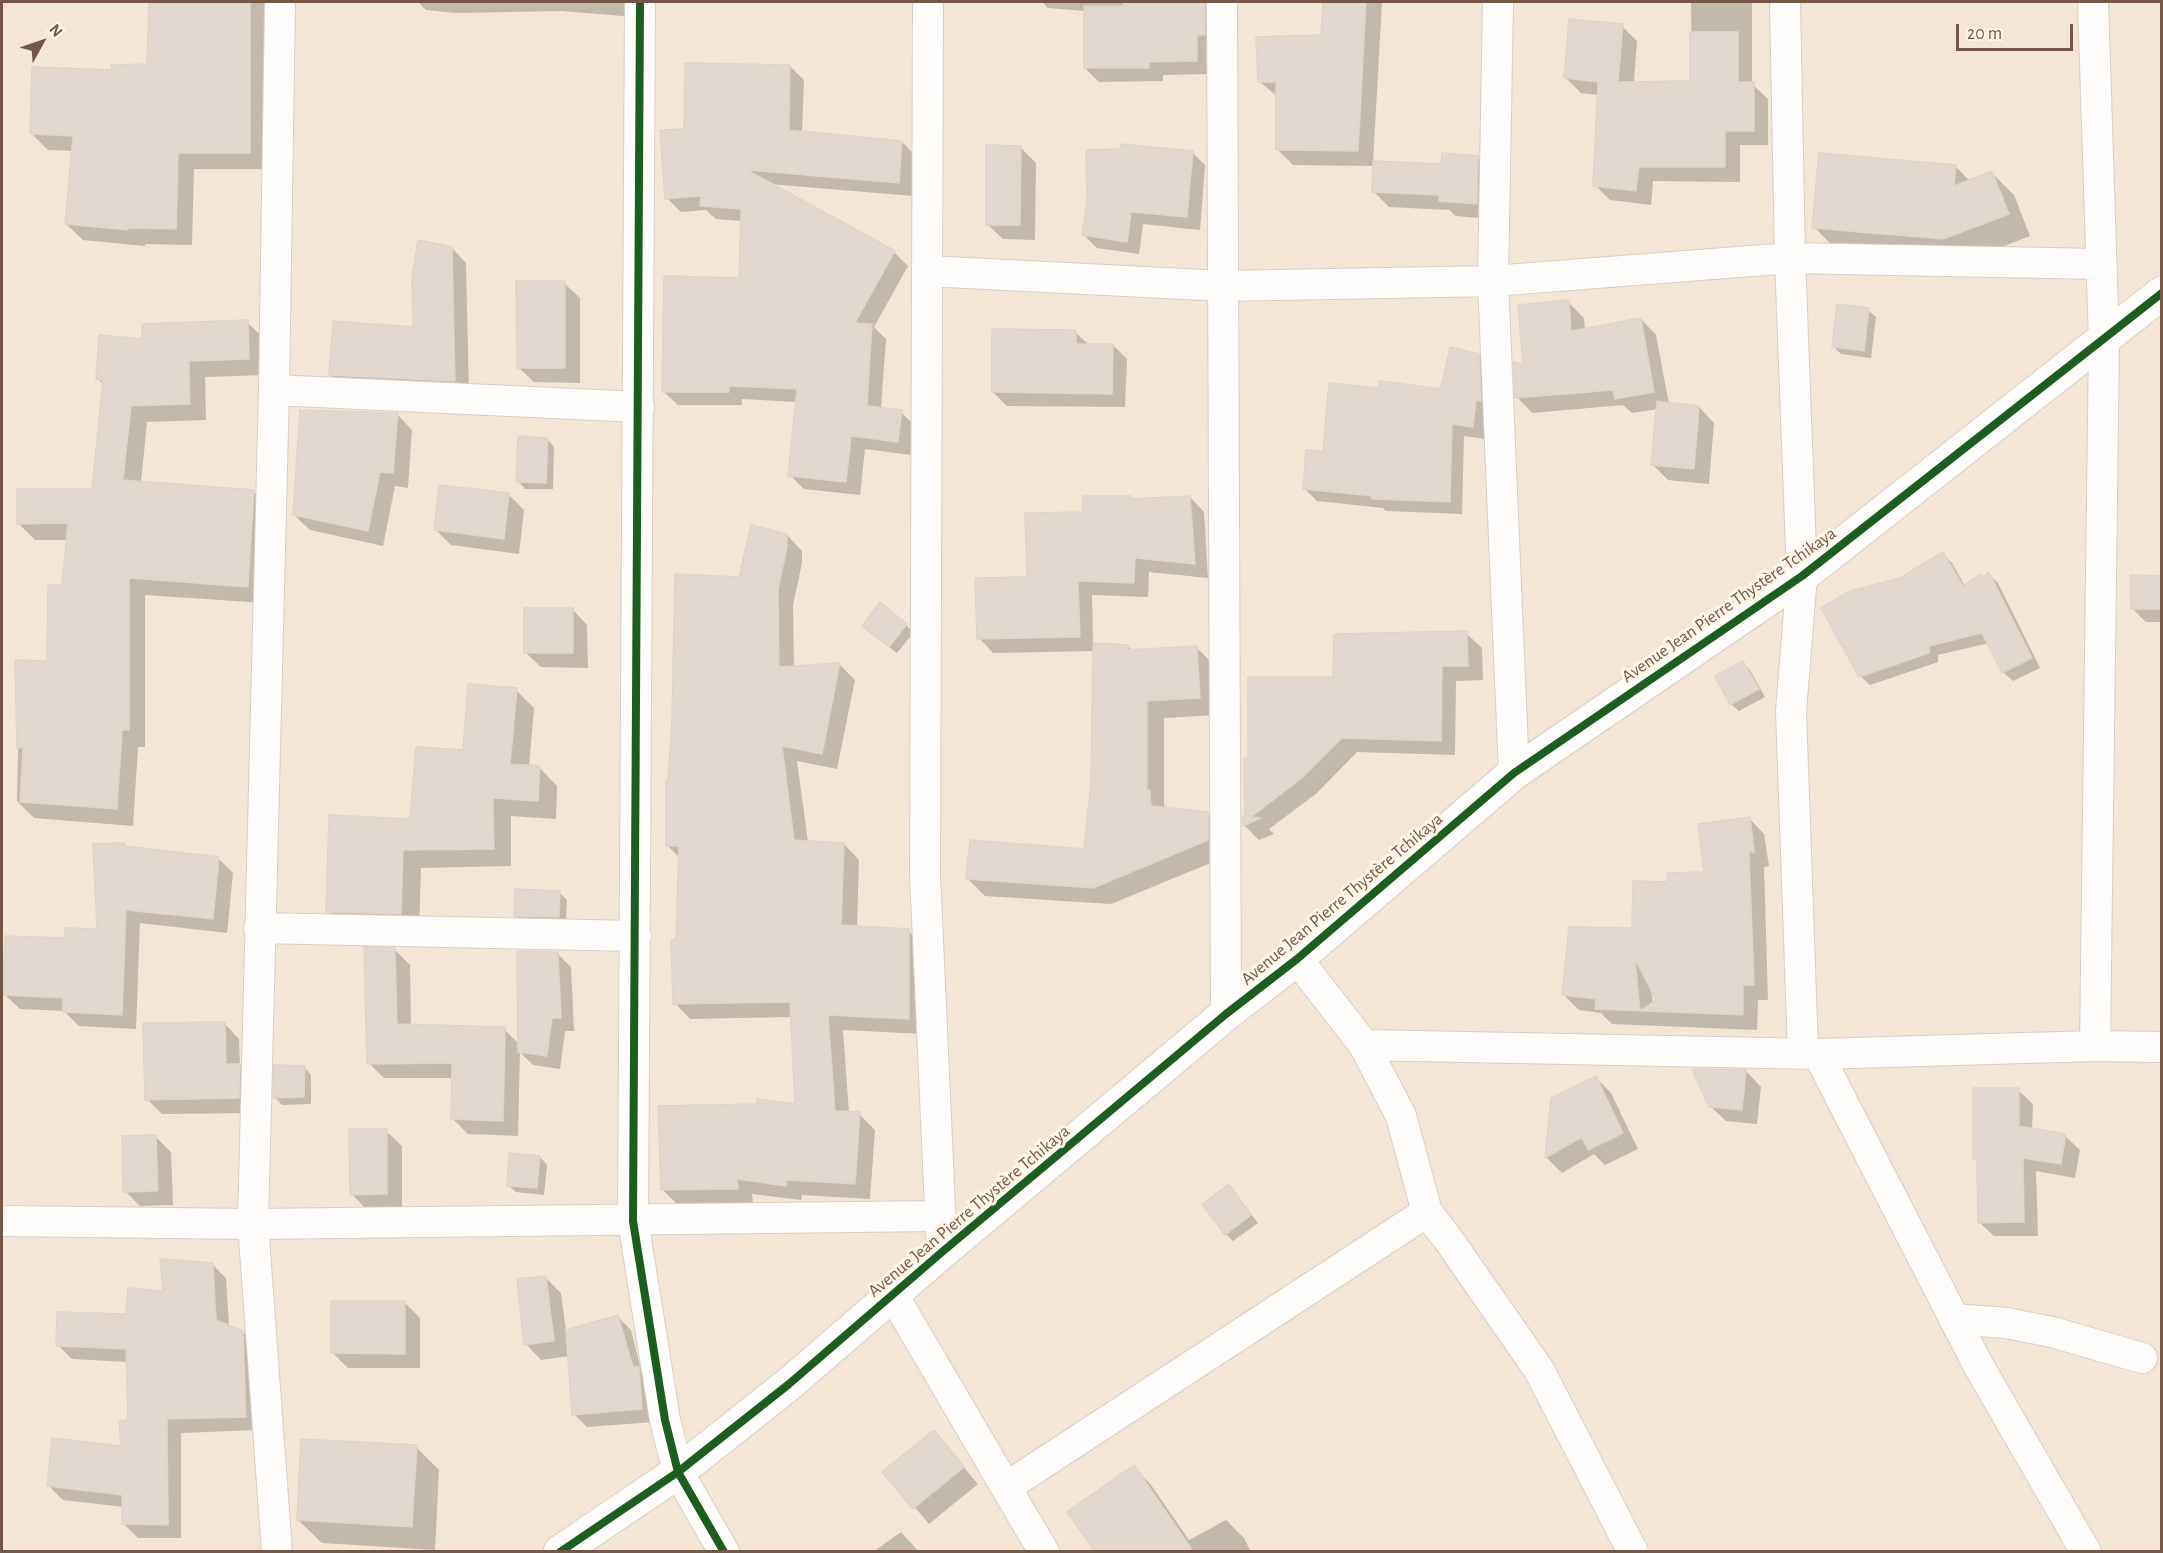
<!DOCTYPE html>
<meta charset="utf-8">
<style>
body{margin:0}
#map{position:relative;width:2163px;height:1553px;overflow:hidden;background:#f7f1e7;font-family:"Alegreya Sans",sans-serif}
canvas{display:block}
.frame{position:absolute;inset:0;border:3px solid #755747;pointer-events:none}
.north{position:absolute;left:12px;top:12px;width:60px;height:60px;-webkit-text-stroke:4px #fff6e8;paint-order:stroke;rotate:50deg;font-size:16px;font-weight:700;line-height:24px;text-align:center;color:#755747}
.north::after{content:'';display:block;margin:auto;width:21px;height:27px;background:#755747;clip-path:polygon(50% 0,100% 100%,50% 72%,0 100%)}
.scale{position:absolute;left:1956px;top:24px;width:117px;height:27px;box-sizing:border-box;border:3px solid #755747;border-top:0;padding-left:8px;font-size:18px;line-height:21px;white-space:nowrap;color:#755747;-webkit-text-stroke:4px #fff6e8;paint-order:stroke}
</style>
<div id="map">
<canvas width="2163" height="1553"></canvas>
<div class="frame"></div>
<div class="north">N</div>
<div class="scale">20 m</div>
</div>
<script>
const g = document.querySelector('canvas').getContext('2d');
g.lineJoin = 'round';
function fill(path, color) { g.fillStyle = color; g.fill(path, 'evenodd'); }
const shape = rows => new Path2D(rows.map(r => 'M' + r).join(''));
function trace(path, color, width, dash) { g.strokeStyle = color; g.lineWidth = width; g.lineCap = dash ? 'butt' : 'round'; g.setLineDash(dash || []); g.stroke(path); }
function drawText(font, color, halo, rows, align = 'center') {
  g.font = font + ' "Alegreya Sans",sans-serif'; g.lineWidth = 6; g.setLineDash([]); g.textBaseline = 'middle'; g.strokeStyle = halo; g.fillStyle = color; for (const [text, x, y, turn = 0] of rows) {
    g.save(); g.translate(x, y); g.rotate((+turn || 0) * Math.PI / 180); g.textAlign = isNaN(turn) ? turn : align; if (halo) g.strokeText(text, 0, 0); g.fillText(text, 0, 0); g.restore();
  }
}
const residential = shape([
 [2,2,2161,2,2161,1551,2,1551]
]);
const shadow = shape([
 [151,2,267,2,266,169,194,169,192,245,145,244,145,246,83,240,66,224,73,151,48,150,31,133,113,72,148,66],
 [418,2,634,2,634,17,562,11,456,13,426,10],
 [1042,2,1221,2,1210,74,1163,75,1163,81,1099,82,1085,68,1085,11,1048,8],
 [1324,2,1382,2,1373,163,1443,166,1477,158,1493,173,1492,219,1456,216,1449,210,1389,207,1373,191,1375,166,1293,165,1277,149,1278,97,1260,82,1322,36],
 [1691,2,1752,2,1752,84,1768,99,1768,145,1740,145,1740,182,1653,181,1651,205,1610,200,1595,185,1599,95,1581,93,1566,78,1622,26,1637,41,1634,83,1692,82],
 [790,66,804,80,802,133,902,142,916,156,913,196,769,184,894,252,908,266,874,327,886,339,881,409,901,412,915,426,911,455,865,449,860,495,804,489,790,475,797,402,742,399,742,405,678,405,664,392,740,279,742,221,716,219,706,210,681,212,667,198,685,130],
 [1020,147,1036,163,1035,240,1003,239,987,224],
 [1192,152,1205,165,1200,230,1143,224,1139,254,1097,248,1084,235],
 [1955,166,1970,181,1992,173,2014,195,2030,236,1966,261,1836,249,1814,227],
 [452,248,466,263,469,395,345,389,331,375,415,328],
 [564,283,580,298,580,383,534,382,518,367],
 [1568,302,1584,318,1585,330,1641,319,1656,335,1669,404,1699,407,1714,423,1709,484,1668,480,1652,464,1658,409,1632,413,1623,405,1532,413,1517,397,1525,367],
 [1868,310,1876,317,1871,358,1841,354,1833,346],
 [247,322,264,339,265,375,205,377,206,420,147,422,141,483,253,491,270,508,264,603,145,595,145,747,138,747,133,826,34,818,17,801,19,707,49,662,63,587,68,540,35,540,18,523,93,491,104,385,98,379,144,341],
 [1075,332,1089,345,1113,345,1127,359,1125,407,1007,406,993,392],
 [1478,355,1491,368,1485,439,1464,436,1462,514,1386,511,1383,508,1317,501,1304,488,1324,453,1380,390,1442,391],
 [397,414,412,430,408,488,395,486,383,546,310,530,294,515],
 [547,439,554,447,553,489,525,489,518,481],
 [508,494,524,510,519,554,451,545,436,530],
 [1190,497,1204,512,1208,578,1149,572,1148,597,1092,595,1093,644,1128,646,1133,651,1197,648,1214,665,1217,715,1164,718,1164,805,1168,810,1207,814,1225,831,1225,857,1111,904,985,896,968,879,1085,851,1093,782,1094,651,993,653,979,638,1084,513,1131,498,1134,501],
 [787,535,802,551,802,563,793,605,794,668,840,665,855,680,837,769,797,761,808,842,844,844,859,860,857,927,908,930,924,946,924,1034,843,1030,849,1113,859,1114,875,1130,870,1199,802,1195,801,1200,752,1194,753,1204,678,1205,663,1190,758,1106,797,1106,792,1017,690,1019,675,1003,680,858,668,846,740,578],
 [1943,554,1952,563,1965,586,1988,574,1998,583,2040,668,2013,681,2003,672,1989,643,1938,655,1938,662,1870,685,1860,676,1900,580],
 [2162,577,2162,622,2146,622,2132,608],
 [881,604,914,632,897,653,871,633],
 [572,609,587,625,588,668,541,667,525,652],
 [1466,633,1482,648,1483,680,1456,681,1455,755,1357,752,1317,793,1269,829,1274,834,1259,840,1244,825,1249,760,1335,679],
 [1743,663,1750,670,1765,697,1739,711,1731,704],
 [516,690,534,708,529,767,539,767,557,786,556,819,511,816,511,866,421,868,419,931,346,930,328,912,412,820],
 [1749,818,1764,834,1769,866,1764,867,1768,1000,1758,1000,1757,1030,1612,1024,1601,1013,1579,1010,1564,995,1634,929,1669,884,1706,873],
 [1651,987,1658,1000,1653,1004],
 [124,844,127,848,219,859,233,873,227,933,140,923,136,1029,79,1026,64,1011,20,1009,5,995,67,940,99,931],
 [560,893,567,900,566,924,523,923,516,916],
 [395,950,410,965,411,1026,504,1029,519,1044,557,953,571,967,574,1031,565,1031,560,1069,533,1065,520,1052,518,1136,468,1134,453,1119,454,1078,384,1078,369,1063],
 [224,1023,239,1039,240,1066,255,1081,254,1113,162,1114,147,1099],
 [304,1067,311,1075,311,1104,282,1105,275,1097],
 [1746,1071,1761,1087,1757,1124,1726,1121,1710,1106],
 [1596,1078,1611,1093,1638,1149,1605,1165,1594,1154,1562,1173,1547,1158,1553,1099],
 [2018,1090,2033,1104,2032,1130,2065,1136,2080,1150,2075,1178,2036,1171,2038,1236,1994,1236,1979,1222,1978,1162,1974,1158],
 [386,1131,402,1146,402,1209,367,1210,352,1194],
 [156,1137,171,1152,173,1205,140,1206,125,1191],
 [540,1157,547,1165,544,1195,516,1192,508,1185],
 [1229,1186,1258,1223,1233,1241,1226,1234],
 [212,1264,226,1278,229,1327,243,1332,257,1346,260,1430,181,1433,181,1538,138,1538,124,1524,124,1507,63,1500,49,1486,122,1447,129,1422,128,1362,72,1359,58,1345,127,1315],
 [546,1278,561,1293,566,1331,618,1317,631,1330,654,1422,587,1427,574,1414,569,1356,541,1360,526,1344],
 [404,1302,420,1318,420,1368,348,1368,333,1353],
 [933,1432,978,1484,929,1524,885,1472],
 [416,1447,439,1470,435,1550,322,1543,298,1520],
 [1134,1467,1151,1485,1189,1540,1226,1520,1244,1538,1251,1552,1095,1552,1090,1542],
 [901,1532,919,1552,873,1552]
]);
const building = shape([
 [149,2,250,2,250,153,178,153,176,229,128,228,128,230,65,224,73,136,30,134,32,67,112,70,111,65,147,64,149,2],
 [1124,2,1205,2,1205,35,1197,35,1197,61,1149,62,1149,68,1084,68,1084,6,1123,6,1124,2],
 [1323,2,1366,2,1358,151,1276,150,1276,82,1258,82,1256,37,1321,35,1323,2],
 [1569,19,1623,24,1618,82,1690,81,1690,32,1738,32,1738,82,1754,82,1754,131,1725,131,1725,167,1639,167,1636,191,1593,186,1598,82,1564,78,1569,19],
 [685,63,790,65,789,130,902,141,899,183,747,170,895,251,855,323,872,324,867,406,902,410,898,442,851,436,846,482,788,476,797,389,729,386,729,392,662,392,664,276,739,278,741,209,700,206,701,196,665,199,660,130,684,129,685,63],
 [1120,144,1193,151,1187,217,1131,212,1127,242,1082,235,1087,201,1086,150,1121,149,1120,144],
 [986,145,1021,146,1020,225,986,225,986,145],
 [1442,153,1478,156,1477,204,1439,201,1439,195,1372,192,1373,161,1441,164,1442,153],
 [1819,153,1956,165,1954,186,1992,171,2009,214,1943,239,1812,228,1819,153],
 [418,240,452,247,455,381,329,375,333,321,413,327,412,277,418,240],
 [516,281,565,281,565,368,517,368,516,281],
 [1569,300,1571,331,1641,318,1654,392,1615,399,1613,390,1515,398,1514,362,1523,365,1518,305,1569,300],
 [1837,304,1869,308,1864,351,1832,347,1837,304],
 [248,320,249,359,189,361,190,404,131,406,123,480,254,490,248,587,129,578,129,730,122,730,117,809,20,802,23,748,17,748,15,660,47,661,48,585,62,585,68,523,17,524,17,489,92,489,103,380,96,379,99,335,142,339,142,324,248,320],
 [992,329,1076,330,1076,344,1113,344,1112,394,992,392,992,329],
 [1450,347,1479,354,1481,401,1476,401,1473,427,1452,424,1450,502,1372,499,1372,496,1303,489,1306,450,1323,451,1329,383,1379,388,1379,381,1441,389,1450,347],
 [1657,401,1699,406,1694,469,1651,465,1657,401],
 [300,410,398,413,393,473,380,472,368,531,293,515,300,410],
 [518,436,548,438,546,483,516,482,518,436],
 [439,485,509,493,504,539,434,530,439,485],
 [1083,496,1131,496,1131,499,1190,496,1195,564,1135,558,1134,583,1078,581,1080,637,977,639,975,578,1027,577,1025,513,1083,512,1083,496],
 [751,525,787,534,787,547,778,589,779,667,840,663,822,754,782,746,794,840,844,843,841,925,909,929,909,1019,828,1015,835,1111,860,1112,855,1184,787,1180,786,1186,737,1179,738,1189,661,1190,658,1106,756,1104,757,1099,795,1104,790,1002,673,1004,671,940,676,940,679,846,666,846,666,780,668,780,672,722,675,574,739,577,751,525],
 [1943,552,1963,586,1980,574,1982,578,1989,572,2032,658,2002,673,1982,633,1929,646,1929,653,1859,677,1821,608,1850,591,1900,578,1943,552],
 [2130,575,2162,576,2162,609,2131,609,2130,575],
 [880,602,907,624,889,647,862,626,880,602],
 [524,608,573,608,573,653,524,653,524,608],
 [1467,631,1468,666,1442,666,1441,741,1342,738,1302,778,1251,817,1261,818,1243,826,1242,816,1245,817,1244,759,1248,758,1248,677,1333,677,1334,634,1467,631],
 [1093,643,1128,645,1128,650,1197,646,1200,698,1147,701,1147,790,1150,790,1151,806,1208,812,1208,840,1093,888,966,879,970,840,1084,849,1091,782,1093,643],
 [1743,661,1759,689,1730,705,1715,676,1743,661],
 [468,684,517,688,510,764,540,766,538,801,493,798,494,849,403,850,401,914,326,912,329,815,410,819,416,747,463,750,468,684],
 [1750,817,1754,852,1749,852,1754,985,1743,985,1743,1015,1595,1009,1596,999,1562,995,1569,927,1632,928,1633,881,1668,882,1667,873,1704,872,1698,824,1750,817],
 [1635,959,1656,1000,1640,1011,1635,959],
 [124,843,124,846,219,857,213,919,126,910,122,1015,63,1012,63,998,3,995,5,936,65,938,65,928,97,929,93,844,124,843],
 [515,889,560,891,559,917,514,916,515,889],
 [364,947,395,948,397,1024,505,1027,503,1121,451,1119,452,1063,367,1064,364,947],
 [517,951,558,952,561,1018,552,1018,547,1056,518,1052,517,951],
 [225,1022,226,1064,240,1064,239,1098,145,1100,143,1023,225,1022],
 [274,1065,305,1066,304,1097,273,1098,274,1065],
 [1692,1069,1746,1070,1742,1110,1709,1107,1692,1069],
 [1596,1076,1623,1133,1588,1150,1582,1137,1545,1158,1551,1098,1596,1076],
 [1973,1088,2019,1088,2019,1126,2066,1134,2061,1164,2023,1158,2024,1222,1978,1223,1977,1159,1973,1159,1973,1088],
 [349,1129,387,1129,387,1194,350,1195,349,1129],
 [156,1135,158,1191,123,1192,122,1136,156,1135],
 [509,1153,540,1156,537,1188,507,1186,509,1153],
 [1229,1184,1251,1215,1225,1235,1202,1204,1229,1184],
 [160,1259,213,1263,216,1320,243,1331,246,1417,167,1419,168,1525,122,1524,122,1495,47,1486,52,1438,121,1446,119,1421,128,1420,126,1349,56,1346,57,1312,126,1314,128,1288,163,1291,160,1259],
 [546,1276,554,1341,524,1345,517,1279,546,1276],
 [331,1301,405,1301,405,1354,331,1353,331,1301],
 [618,1315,633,1367,639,1367,642,1409,572,1415,566,1330,618,1315],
 [934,1430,964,1467,913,1509,882,1472,934,1430],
 [301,1439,417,1445,412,1527,297,1520,301,1439],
 [1134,1465,1193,1551,1095,1551,1067,1512,1134,1465]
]);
const street = shape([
 [640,2,633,1221,665,1420,678,1472,724,1552],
 [928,2,925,874,942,1252],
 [1222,2,1226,1014],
 [1498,2,1493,281,1514,773],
 [1785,2,1790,258,1802,576,1791,711,1803,1052],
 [2093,2,2104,341,2095,1046],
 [927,271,1224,286,1493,281,1790,258,2100,264],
 [274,390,639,407],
 [259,928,636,936],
 [1297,959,1364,1045,1401,1116,1427,1212,1448,1239,1539,1370,1633,1552],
 [1364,1045,1818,1054,2095,1046,2162,1047],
 [1818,1054,1977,1363,2086,1552],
 [2,1221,253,1224,939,1216],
 [893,1295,1044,1552],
 [1954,1319,2006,1323,2052,1332,2142,1358],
 [1008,1486,1427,1212],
 [277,1552,253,1224,274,390,280,2]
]);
const secondary = shape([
 [560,1552,678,1472,789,1384,942,1252,1226,1014,1297,959,1514,773,1802,576,2162,293]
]);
const cycleway = shape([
 [640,2,633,1221,665,1420,678,1472,724,1552],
 [560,1552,678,1472,789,1384,942,1252,1226,1014,1297,959,1514,773,1802,576,2162,293]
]);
const streetNames = [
 ["Avenue Jean Pierre Thystère Tchikaya",1729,605,-35],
 ["Avenue Jean Pierre Thystère Tchikaya",1342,899,-40],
 ["Avenue Jean Pierre Thystère Tchikaya",969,1211,-40]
];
fill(residential, '#f3e6d7');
fill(shadow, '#0003');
fill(building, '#e3d8cf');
trace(building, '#e0d4c9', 1.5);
trace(street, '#d8cec5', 32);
trace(secondary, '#d7cdc4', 35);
trace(street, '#fefdfb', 30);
trace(secondary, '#fefdfb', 33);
trace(cycleway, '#1b5e20', 8);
drawText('18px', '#755747', '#fff6e8', streetNames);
</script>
